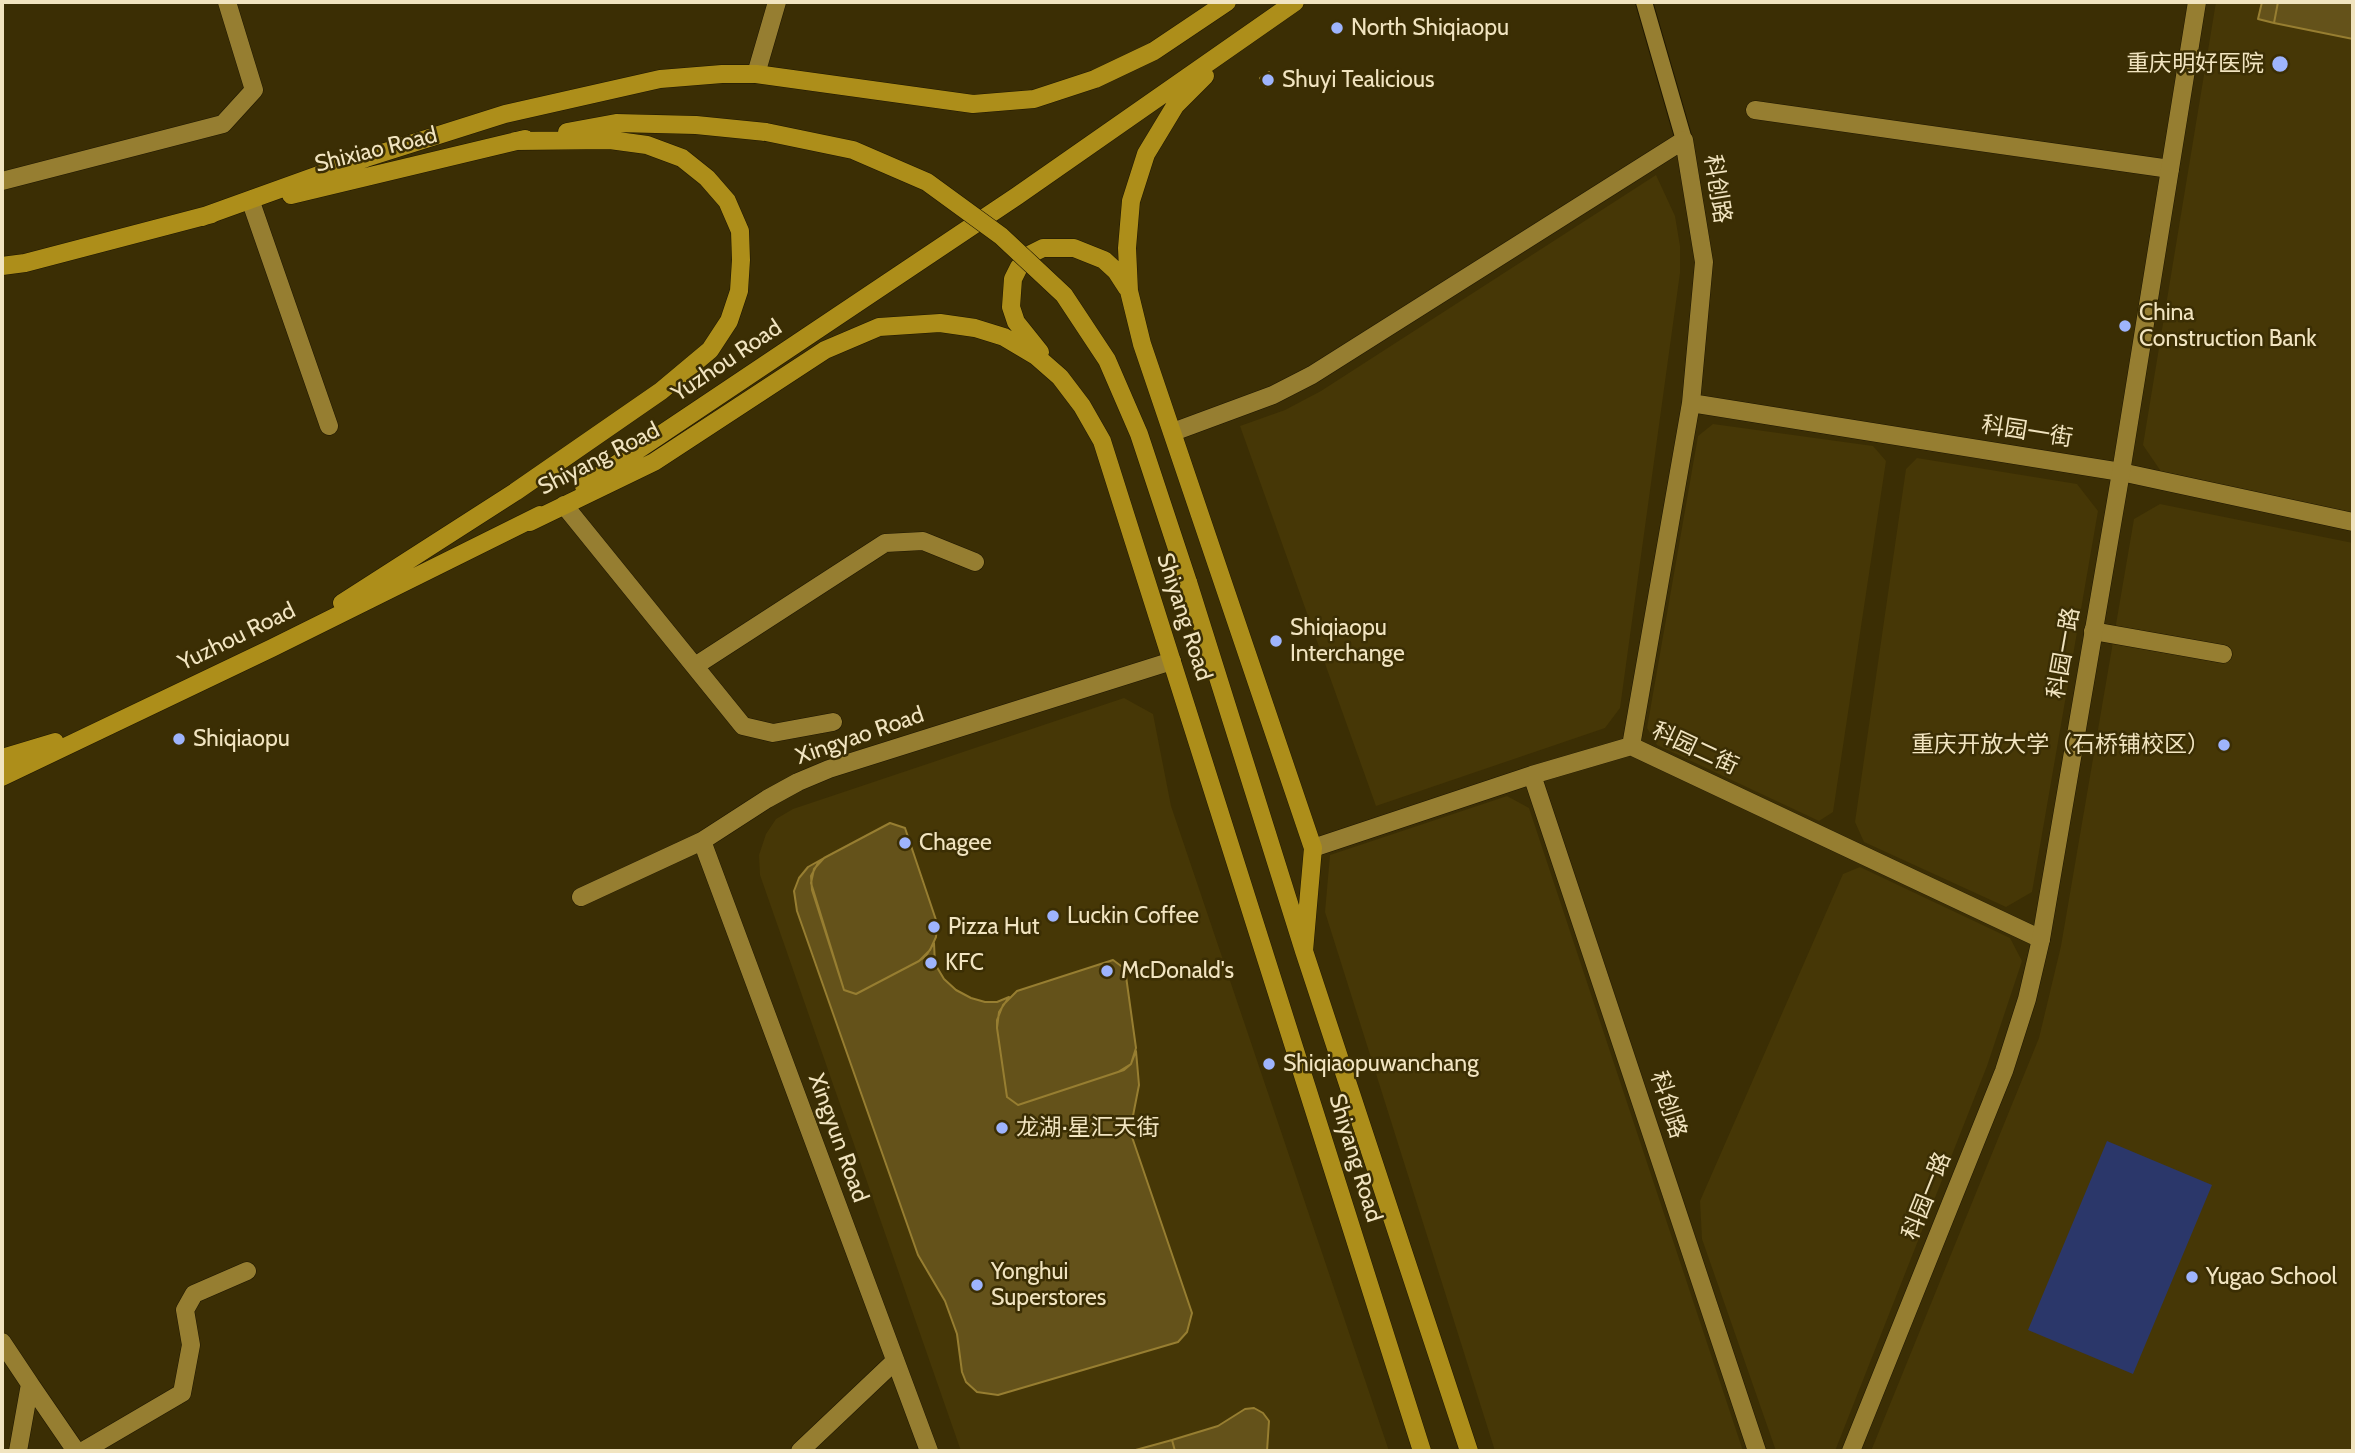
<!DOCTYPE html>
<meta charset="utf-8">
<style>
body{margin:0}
#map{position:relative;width:2355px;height:1453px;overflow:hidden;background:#3b2e04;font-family:Cabin,sans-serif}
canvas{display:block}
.frame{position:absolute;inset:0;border:4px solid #f1e4c0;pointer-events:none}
</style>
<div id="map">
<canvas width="2355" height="1453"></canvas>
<div class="frame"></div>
</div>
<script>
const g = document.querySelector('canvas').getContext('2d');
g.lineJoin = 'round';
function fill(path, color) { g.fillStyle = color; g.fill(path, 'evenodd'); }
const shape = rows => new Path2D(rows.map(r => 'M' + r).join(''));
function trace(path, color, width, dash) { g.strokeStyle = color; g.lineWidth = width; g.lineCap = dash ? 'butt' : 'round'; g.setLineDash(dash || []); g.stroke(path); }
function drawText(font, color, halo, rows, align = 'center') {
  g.font = font + ' Cabin,"Noto Sans SC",sans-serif'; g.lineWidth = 5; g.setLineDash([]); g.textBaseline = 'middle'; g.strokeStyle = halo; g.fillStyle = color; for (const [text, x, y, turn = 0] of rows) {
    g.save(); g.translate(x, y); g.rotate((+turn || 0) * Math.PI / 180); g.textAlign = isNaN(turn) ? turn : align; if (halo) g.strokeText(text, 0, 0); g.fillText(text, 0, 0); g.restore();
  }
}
const built = shape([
 [2216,2,2353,2,2353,515,2162,473,2143,445],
 [1656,175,1675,216,1680,246,1680,273,1620,708,1605,728,1376,806,1240,426,1285,410,1321,391],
 [1713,424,1873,446,1886,461,1833,812,1819,821,1657,745,1647,728,1698,436],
 [1917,458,2077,484,2098,511,2032,892,2006,907,1864,842,1855,822,1906,469],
 [2160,504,2353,543,2353,1451,1871,1451,2039,1038,2061,946,2134,519],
 [1124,698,1153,714,1171,806,1389,1451,961,1451,760,875,759,855,766,834,776,819,793,809],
 [1507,796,1529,808,1743,1451,1495,1451,1325,912,1330,855],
 [1860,867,2010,938,2022,961,1987,1066,1835,1451,1776,1451,1702,1239,1700,1201,1843,874]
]);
const green = shape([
 [2107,1141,2212,1185,2133,1374,2028,1330]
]);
const building = shape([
 [2262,2,2278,2,2274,23,2258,19,2262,2],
 [2278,2,2353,2,2353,39,2274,23,2278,2],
 [1269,72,1275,82,1266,87,1260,78,1269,72],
 [890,823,905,828,937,923,936,937,930,950,919,961,856,994,844,990,812,890,811,876,818,863,824,858,890,823],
 [824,858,814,869,811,883,844,990,856,994,919,961,926,956,934,943,935,964,944,979,956,990,971,998,985,1002,997,1002,1009,997,999,1012,997,1028,1007,1097,1018,1105,1124,1070,1131,1064,1136,1051,1139,1085,1131,1126,1132,1137,1192,1313,1187,1332,1178,1342,998,1395,977,1392,966,1382,962,1372,957,1334,945,1301,918,1255,797,911,794,891,799,878,808,867,824,858],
 [1113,960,1125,969,1136,1048,1131,1064,1118,1072,1018,1105,1007,1097,997,1028,997,1020,1003,1005,1017,991,1113,960],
 [1254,1408,1263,1413,1269,1421,1267,1451,1175,1451,1172,1440,1218,1426,1245,1409,1254,1408],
 [1172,1440,1175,1451,1132,1451,1172,1440]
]);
const pedestrian = shape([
 [1644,2,1684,140]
]);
const minor = shape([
 [756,74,777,2],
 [1755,110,2170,169],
 [2,181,223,124,254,90,227,2],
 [252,205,329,426],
 [1691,403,2121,472,2353,522],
 [1173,432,1273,395,1312,375,1684,140,1704,262,1691,403,1631,746],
 [564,505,743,726,773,733,833,722],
 [2093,631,2223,654],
 [695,666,885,543,923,541,975,562],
 [1532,775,1757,1451],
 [1313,848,1532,775,1631,746,2041,939],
 [2,1342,30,1384,18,1451],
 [30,1384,76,1451],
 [83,1451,182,1393,191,1345,185,1310,194,1294,247,1271],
 [800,1451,895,1361]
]);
const tertiary = shape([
 [702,841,929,1451],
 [581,897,702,841,767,799,798,782,829,769,1172,661],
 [1851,1451,2004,1071,2027,999,2041,939,2121,472,2197,2]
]);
const primary = shape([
 [1205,76,1175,106,1146,154,1131,201,1127,248,1129,291,1142,344,1313,848,1304,951],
 [567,132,616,123,696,125,766,132],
 [291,195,525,139],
 [202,217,366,158,505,114,660,79,722,74,756,74,973,104,1034,99,1095,79,1154,51,1227,2],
 [2,266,25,263,212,214],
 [1040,352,1016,322,1011,307,1013,279,1019,267,1031,254,1043,248,1074,248,1104,260,1116,271,1127,288],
 [584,486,1017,196,1295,2],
 [530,522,654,462,825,350,879,327,940,323,975,328,1004,337,1036,356,1060,377,1082,406,1102,441,1422,1451],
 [1188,582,1304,951,1469,1451],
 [342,603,515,492,661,391,710,350,729,321,739,291,741,260,740,231,727,201,707,178,682,158,647,145,610,140,515,141],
 [2,758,55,742],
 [2,777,272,648,540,515]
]);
const primaryBridge = shape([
 [766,132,853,150,927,182,1001,236,1064,295,1107,360,1139,434,1188,582]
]);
const markers = [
 [1337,28,7,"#9eb4fd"],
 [2280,64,9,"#9eb4fd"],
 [1268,80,7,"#9eb4fd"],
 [2125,326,7,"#9eb4fd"],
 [1276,641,7,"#9eb4fd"],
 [179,739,7,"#9eb4fd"],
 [2224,745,7,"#9eb4fd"],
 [905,843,7,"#9eb4fd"],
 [1053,916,7,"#9eb4fd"],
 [934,927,7,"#9eb4fd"],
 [931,963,7,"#9eb4fd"],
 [1107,971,7,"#9eb4fd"],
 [1269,1064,7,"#9eb4fd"],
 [1002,1128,7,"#9eb4fd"],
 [2192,1277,7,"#9eb4fd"],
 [977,1285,7,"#9eb4fd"]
];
const poiNames = [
 ["North Shiqiaopu",1351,28],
 ["重庆明好医院",2264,64,"right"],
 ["Shuyi Tealicious",1282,80],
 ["China",2139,313],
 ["Construction Bank",2139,339],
 ["Shiqiaopu",1290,628],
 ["Interchange",1290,654],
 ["Shiqiaopu",193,739],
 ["重庆开放大学（石桥铺校区）",2210,745,"right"],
 ["Chagee",919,843],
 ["Luckin Coffee",1067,916],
 ["Pizza Hut",948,927],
 ["KFC",945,963],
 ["McDonald's",1121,971],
 ["Shiqiaopuwanchang",1283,1064],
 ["龙湖·星汇天街",1016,1128],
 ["Yonghui",991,1272],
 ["Superstores",991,1298],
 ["Yugao School",2206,1277]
];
const streetNames = [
 ["Shixiao Road",376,150,-14],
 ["科创路",1717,189,81],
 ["Yuzhou Road",727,361,-34],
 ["科园一街",2027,432,9],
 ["Shiyang Road",599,459,-27],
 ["Shiyang Road",1184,617,72],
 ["Yuzhou Road",237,637,-26],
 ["科园一路",2064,653,-80],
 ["Xingyao Road",860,736,-19],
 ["科园二街",1695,749,25],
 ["科创路",1668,1105,72],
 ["Xingyun Road",838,1138,70],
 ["Shiyang Road",1355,1158,73],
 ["科园一路",1927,1196,-68]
];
fill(built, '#463706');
fill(green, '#2b376a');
fill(building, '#64521a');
trace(building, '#977e31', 2);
trace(pedestrian, '#1f1701', 18);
trace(minor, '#1f1701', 19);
trace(tertiary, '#1f1701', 19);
trace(primary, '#1f1701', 19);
trace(pedestrian, '#967e31', 16);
trace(minor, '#967e31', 18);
trace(tertiary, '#967e31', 18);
trace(primary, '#ad8e1a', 18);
trace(primaryBridge, '#1f1701', 19, []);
trace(primaryBridge, '#ad8e1a', 18);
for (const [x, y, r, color] of markers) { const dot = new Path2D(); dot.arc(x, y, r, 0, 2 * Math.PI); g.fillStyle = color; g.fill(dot); trace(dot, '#3b2e04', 2.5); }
drawText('23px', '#f1e4c0', '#3b2e04', poiNames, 'left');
drawText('23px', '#f1e4c0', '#3b2e04', streetNames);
</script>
